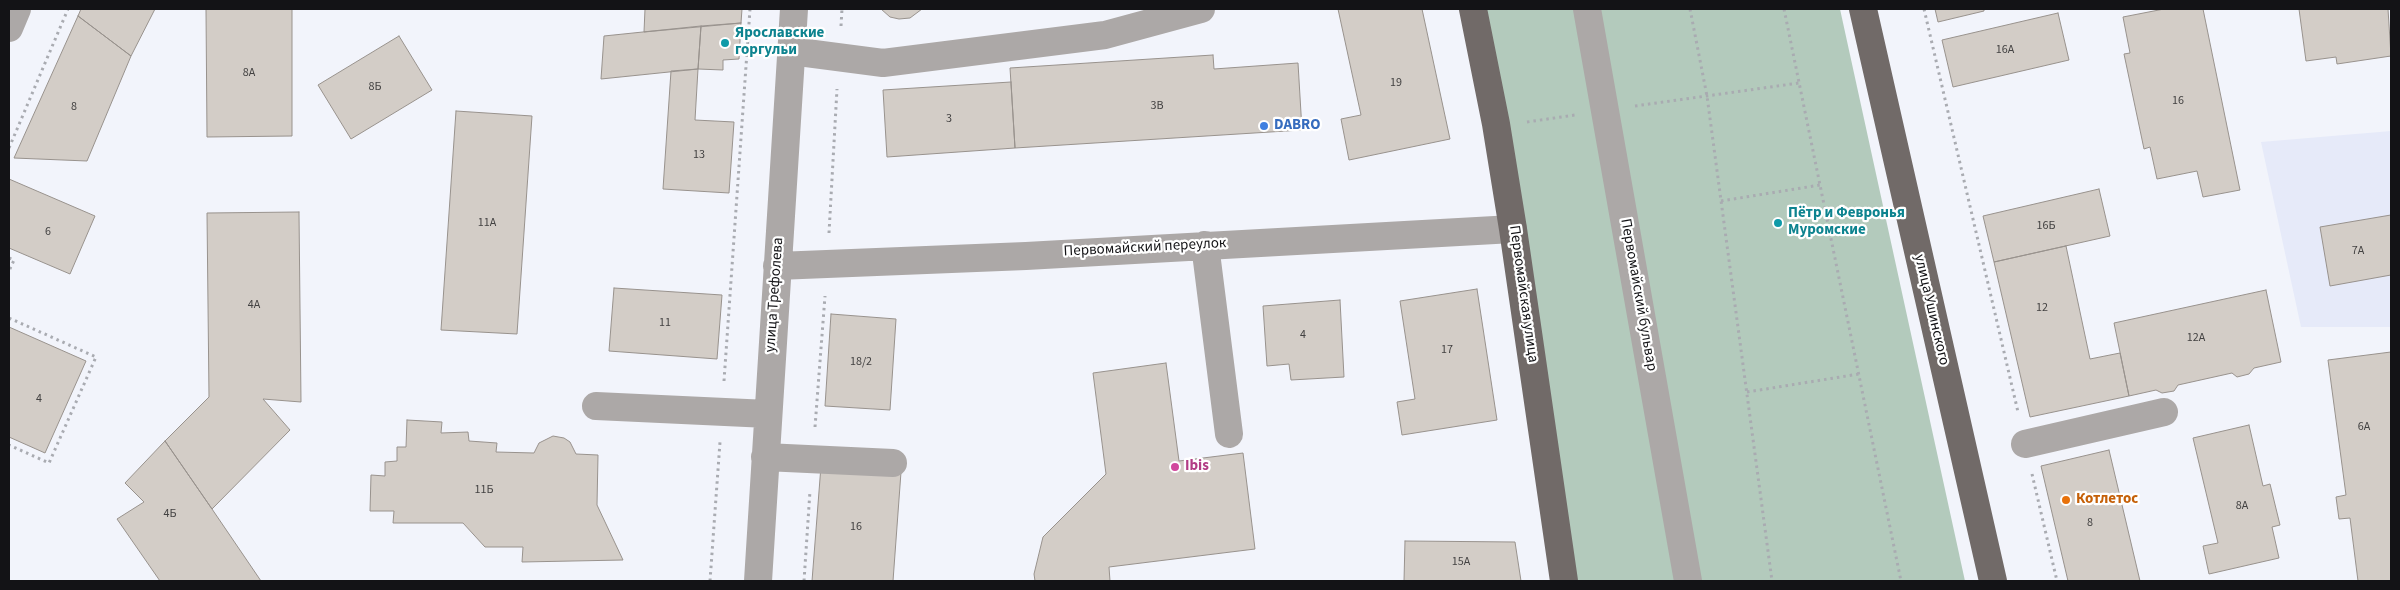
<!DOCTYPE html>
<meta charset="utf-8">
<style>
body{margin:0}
#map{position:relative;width:2400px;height:590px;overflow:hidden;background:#f2f4fb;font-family:"Source Sans 3",sans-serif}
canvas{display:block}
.frame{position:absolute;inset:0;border:10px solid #131316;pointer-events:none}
</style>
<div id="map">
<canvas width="2400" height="590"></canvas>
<div class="frame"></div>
</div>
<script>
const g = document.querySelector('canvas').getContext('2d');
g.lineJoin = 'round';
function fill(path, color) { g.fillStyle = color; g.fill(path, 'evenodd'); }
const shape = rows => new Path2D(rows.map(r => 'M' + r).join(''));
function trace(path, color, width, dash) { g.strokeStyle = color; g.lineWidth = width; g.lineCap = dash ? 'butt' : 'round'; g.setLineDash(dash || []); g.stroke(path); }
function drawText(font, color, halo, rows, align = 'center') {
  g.font = font + ' "Source Sans 3",sans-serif'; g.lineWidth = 4.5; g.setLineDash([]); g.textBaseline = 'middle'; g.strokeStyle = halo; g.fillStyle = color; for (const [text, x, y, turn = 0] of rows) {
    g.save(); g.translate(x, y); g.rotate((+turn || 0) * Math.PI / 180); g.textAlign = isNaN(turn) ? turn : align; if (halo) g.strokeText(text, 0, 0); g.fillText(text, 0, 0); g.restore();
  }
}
const built = shape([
 [2391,131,2391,327,2301,327,2261,142]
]);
const green = shape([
 [1480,9,1840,9,1965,581,1574,581]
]);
const building = shape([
 [81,9,155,9,131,56,78,16,81,9],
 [206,9,292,9,292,136,207,137,206,9],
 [645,9,742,9,741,23,644,32,645,9],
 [881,9,922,9,910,18,899,19,890,17,881,9],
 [1338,9,1422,9,1450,139,1349,160,1341,119,1361,115,1338,9],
 [1935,9,1984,9,1984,11,1938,22,1935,9],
 [2164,9,2203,9,2240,190,2203,197,2197,171,2157,179,2150,147,2144,149,2124,54,2130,53,2123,17,2164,9],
 [2299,9,2388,9,2391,56,2337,64,2336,57,2306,61,2299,9],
 [2058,13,2069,60,1953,87,1942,40,2058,13],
 [78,16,131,56,87,161,14,158,78,16],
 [741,23,739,59,723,60,723,70,698,69,701,26,741,23],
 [701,26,698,69,601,79,604,36,701,26],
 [399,36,432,90,351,139,318,85,399,36],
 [1213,55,1214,69,1298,63,1302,130,1015,148,1010,68,1213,55],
 [698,69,695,120,734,122,729,193,663,189,671,71,698,69],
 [1011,82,1015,148,887,157,883,90,1011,82],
 [456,111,532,116,517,334,441,330,456,111],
 [9,179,95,216,70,274,9,248,9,179],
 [2099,189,2110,236,1994,262,1983,216,2099,189],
 [299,212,301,402,263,399,290,430,212,509,165,441,209,397,207,213,299,212],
 [2391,215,2391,275,2330,286,2320,227,2391,215],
 [2066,246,2090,359,2120,353,2129,396,2030,417,1994,262,2066,246],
 [614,288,722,295,717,359,609,351,614,288],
 [1477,289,1497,420,1402,435,1397,402,1415,399,1400,301,1477,289],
 [2266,290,2281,362,2254,368,2249,374,2237,377,2232,373,2178,385,2174,391,2162,393,2156,390,2129,396,2114,323,2266,290],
 [1340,300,1344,377,1291,380,1289,364,1267,366,1263,306,1340,300],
 [831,314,896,319,890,410,825,406,831,314],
 [9,327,86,361,45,453,9,437,9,327],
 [2391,352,2391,581,2358,581,2350,518,2339,519,2336,497,2346,495,2328,360,2391,352],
 [1166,363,1179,461,1243,453,1255,549,1109,567,1110,581,1035,581,1034,574,1043,537,1106,474,1093,373,1166,363],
 [407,420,442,422,441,433,468,432,469,441,497,443,496,452,534,453,539,443,553,436,564,438,570,442,576,454,598,455,597,505,623,560,522,562,523,547,485,547,463,523,393,523,394,511,370,511,371,475,385,476,385,462,397,461,397,447,406,447,407,420],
 [2249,425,2263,486,2270,484,2280,525,2272,527,2279,558,2209,574,2203,546,2218,543,2193,438,2249,425],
 [165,441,212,509,261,581,160,581,117,519,144,502,125,483,165,441],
 [2109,450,2140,581,2068,581,2041,466,2109,450],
 [821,466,901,472,893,581,812,581,821,466],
 [1405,541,1515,542,1521,581,1404,581,1405,541]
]);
const path = shape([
 [1690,9,1707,96,1772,581],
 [1784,9,1901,581],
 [1924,9,2018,412],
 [841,26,842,9],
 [1635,106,1799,83],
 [1527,122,1575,115],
 [9,148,68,9],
 [1721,201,1820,185],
 [829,233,837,89],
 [9,258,14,260,9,271],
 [9,318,96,357,49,463,9,445],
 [724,381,750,9],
 [1747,392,1859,374],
 [815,427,825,296],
 [2032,474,2057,581],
 [710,581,720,442],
 [804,581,810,491]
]);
const minor = shape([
 [1587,9,1688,581],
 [9,28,17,9],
 [791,51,883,63,1105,35,1201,9],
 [1205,245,1229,434],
 [777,266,1026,256,1513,229],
 [596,406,768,414],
 [2025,444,2164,412],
 [765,457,893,463],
 [758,581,794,9]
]);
const major = shape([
 [1473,9,1496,124,1513,229,1564,581],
 [1863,9,1993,581]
]);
const markers = [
 [725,43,5,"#0f9aa8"],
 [1264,126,5,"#3f7fe0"],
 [1778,223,5,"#0f9aa8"],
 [1175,467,5,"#d1479c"],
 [2066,500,5,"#e8710a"]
];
const numberNames = [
 ["16А",2005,50],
 ["8А",249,73],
 ["19",1396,83],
 ["8Б",375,87],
 ["16",2178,101],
 ["3В",1157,106],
 ["8",74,107],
 ["3",949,119],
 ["13",699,155],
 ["11А",487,223],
 ["16Б",2046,226],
 ["6",48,232],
 ["7А",2358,251],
 ["4А",254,305],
 ["12",2042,308],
 ["11",665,323],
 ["4",1303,335],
 ["12А",2196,338],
 ["17",1447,350],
 ["18/2",861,362],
 ["4",39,399],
 ["6А",2364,427],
 ["11Б",484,490],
 ["8А",2242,506],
 ["4Б",170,514],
 ["8",2090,523],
 ["16",856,527],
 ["15А",1461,562]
];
const cultureNames = [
 ["Ярославские",735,34],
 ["горгульи",735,51],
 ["Пётр и Февронья",1788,214],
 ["Муромские",1788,231]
];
const shopNames = [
 ["DABRO",1274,126]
];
const streetNames = [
 ["Первомайский переулок",1145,248,-3],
 ["Первомайская улица",1523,294,82],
 ["улица Трефолева",775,295,-86],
 ["Первомайский бульвар",1638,295,80],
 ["улица Ушинского",1931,310,77]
];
const hotelNames = [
 ["Ibis",1185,467]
];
const foodNames = [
 ["Котлетос",2076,500]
];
fill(built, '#e6eaf9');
fill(green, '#b3cabc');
fill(building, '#d3cdc7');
trace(building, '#98928d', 1);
trace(path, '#a9abb1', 3, [2.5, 4]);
trace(minor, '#aca8a7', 28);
trace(major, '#716a68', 28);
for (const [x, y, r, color] of markers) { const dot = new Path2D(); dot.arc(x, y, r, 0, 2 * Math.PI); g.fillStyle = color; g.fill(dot); trace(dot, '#fff', 2); }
drawText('12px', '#434242', null, numberNames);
drawText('bold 15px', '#0d838f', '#fff', cultureNames, 'left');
drawText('bold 15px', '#366cbe', '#fff', shopNames, 'left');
drawText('15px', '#131316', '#fff', streetNames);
drawText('bold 15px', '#b23c85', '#fff', hotelNames, 'left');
drawText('bold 15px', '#c56008', '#fff', foodNames, 'left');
</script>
